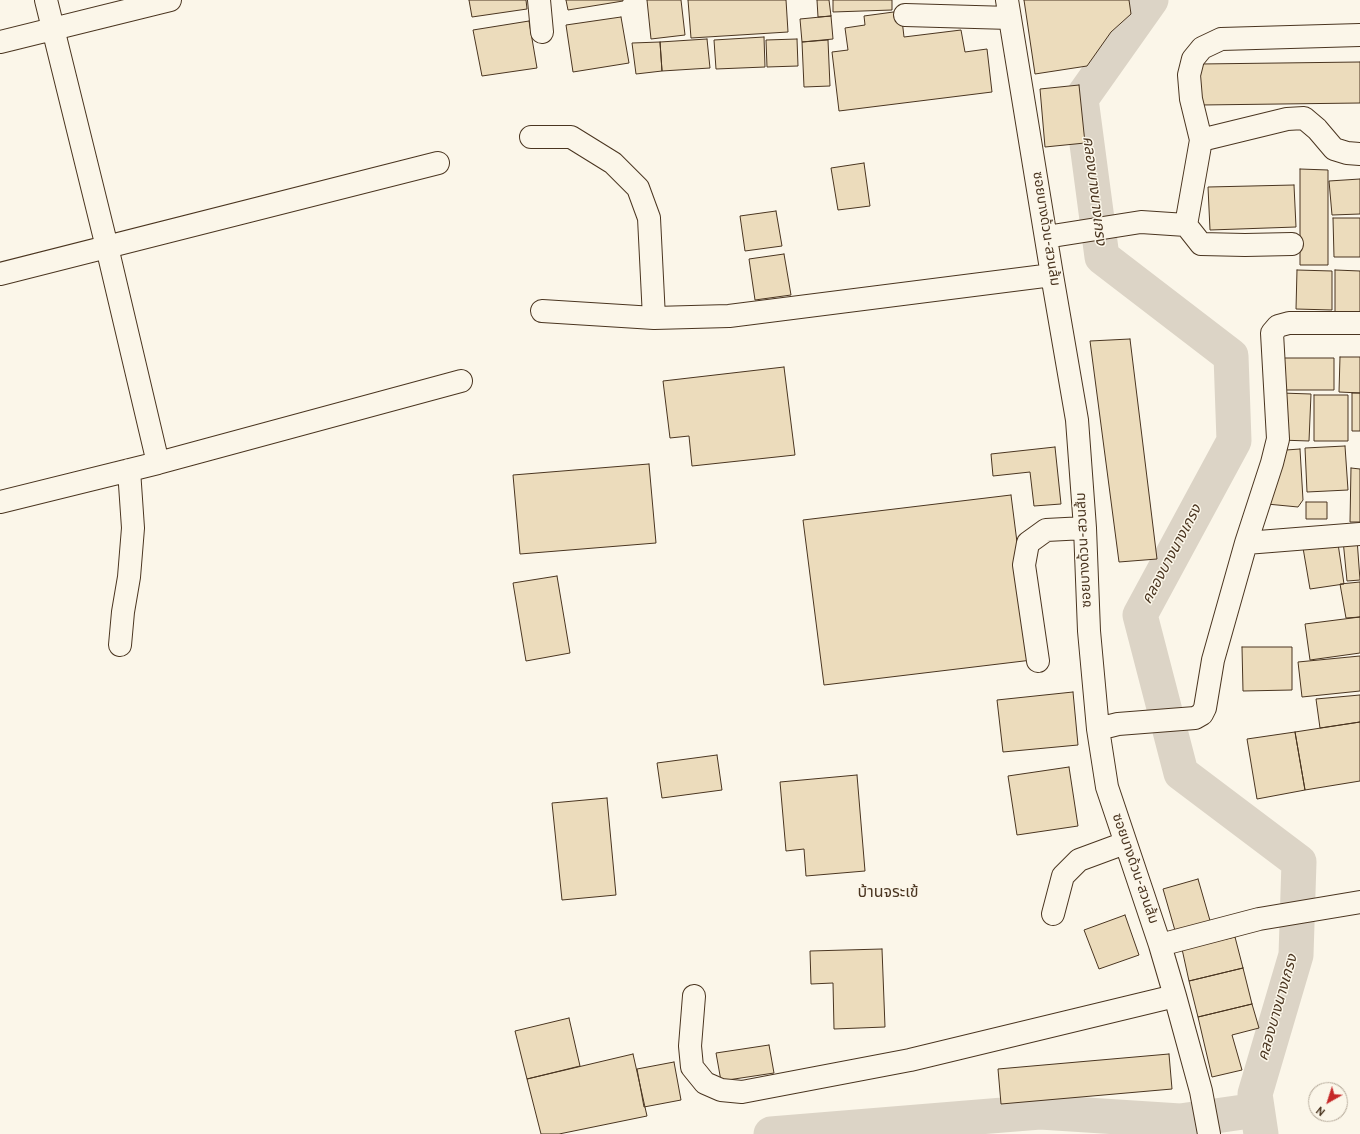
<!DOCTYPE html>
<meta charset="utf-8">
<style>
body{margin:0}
#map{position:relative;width:1360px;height:1134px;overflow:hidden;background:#fbf6e9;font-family:Overpass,sans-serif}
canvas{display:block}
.north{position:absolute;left:1308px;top:1082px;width:40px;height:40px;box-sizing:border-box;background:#fbf6e9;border:1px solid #b4a999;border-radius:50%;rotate:219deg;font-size:11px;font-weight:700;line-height:16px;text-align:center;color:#4a3520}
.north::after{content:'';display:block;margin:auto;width:14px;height:18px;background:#c62828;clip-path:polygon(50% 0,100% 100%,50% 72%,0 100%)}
</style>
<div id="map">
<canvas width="1360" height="1134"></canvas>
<div class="north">N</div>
</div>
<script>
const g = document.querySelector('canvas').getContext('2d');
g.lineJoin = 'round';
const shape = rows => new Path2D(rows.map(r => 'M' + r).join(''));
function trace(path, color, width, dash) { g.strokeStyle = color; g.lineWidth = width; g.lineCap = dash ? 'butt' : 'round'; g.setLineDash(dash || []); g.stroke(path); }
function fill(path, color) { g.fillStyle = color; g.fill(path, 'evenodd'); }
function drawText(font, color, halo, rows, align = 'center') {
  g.font = font + ' Overpass,"Noto Sans Thai",sans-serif'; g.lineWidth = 3; g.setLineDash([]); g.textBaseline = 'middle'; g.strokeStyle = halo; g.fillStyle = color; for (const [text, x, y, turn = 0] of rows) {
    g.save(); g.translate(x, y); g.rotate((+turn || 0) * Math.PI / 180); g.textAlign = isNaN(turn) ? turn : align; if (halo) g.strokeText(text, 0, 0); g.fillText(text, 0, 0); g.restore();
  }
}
const canal = shape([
 [1151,0,1081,99,1102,257,1231,356,1234,441,1140,615,1181,773,1299,862,1296,955,1255,1094,1261,1134],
 [771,1134,1040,1112,1180,1121,1257,1110]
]);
const building = shape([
 [469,0,526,0,527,9,472,17,469,0],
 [566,0,623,0,623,1,568,10,566,0],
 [647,0,681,0,685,35,651,39,647,0],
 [688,0,786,0,788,32,691,38,688,0],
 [817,0,829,0,831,16,818,17,817,0],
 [833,0,892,0,892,10,833,12,833,0],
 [1024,0,1129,0,1131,14,1111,32,1087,66,1035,74,1024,0],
 [901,11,904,37,961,30,965,52,987,49,992,92,839,111,832,52,848,50,845,28,865,25,864,16,901,11],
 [831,16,833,39,802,42,800,19,831,16],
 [621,17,629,63,573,72,566,25,621,17],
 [529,21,537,68,482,76,473,30,529,21],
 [764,37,765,67,716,69,714,40,764,37],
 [707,39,710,68,662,71,660,42,707,39],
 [797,39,798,66,767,67,766,40,797,39],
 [828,40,830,86,804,87,802,42,828,40],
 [660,42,662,71,636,74,632,43,660,42],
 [1360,62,1360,103,1201,105,1200,64,1360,62],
 [1079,85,1085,143,1045,147,1040,89,1079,85],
 [864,163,870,206,838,210,831,168,864,163],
 [1300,169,1328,170,1328,265,1300,265,1300,169],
 [1360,179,1360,214,1332,215,1329,181,1360,179],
 [1294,185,1296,227,1210,230,1208,187,1294,185],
 [776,211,782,246,745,251,740,216,776,211],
 [1333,218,1360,218,1360,257,1334,257,1333,218],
 [784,254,791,295,755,300,749,259,784,254],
 [1297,270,1332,271,1332,310,1296,309,1297,270],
 [1335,270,1360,271,1360,312,1335,312,1335,270],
 [1130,339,1157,559,1119,562,1090,341,1130,339],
 [1340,357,1360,357,1360,393,1339,392,1340,357],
 [1281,358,1334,358,1334,390,1281,390,1281,358],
 [784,367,795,455,692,466,689,436,670,438,663,381,784,367],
 [1281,393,1311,394,1309,441,1280,440,1281,393],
 [1352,393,1360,393,1360,431,1352,431,1352,393],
 [1314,395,1348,395,1348,441,1314,441,1314,395],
 [1345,446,1348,490,1307,492,1305,448,1345,446],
 [1055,447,1061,504,1034,506,1030,472,993,476,991,454,1055,447],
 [1300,449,1303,500,1298,507,1267,504,1286,450,1300,449],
 [649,464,656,543,520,554,513,475,649,464],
 [1351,468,1360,469,1360,522,1350,522,1351,468],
 [1011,495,1032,660,824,685,803,520,1011,495],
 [1306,502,1327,502,1327,519,1306,519,1306,502],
 [1337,537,1344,584,1310,589,1302,542,1337,537],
 [1357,539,1360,580,1347,581,1343,540,1357,539],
 [557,576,570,653,526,661,513,583,557,576],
 [1360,582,1360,617,1346,618,1340,584,1360,582],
 [1360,617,1360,653,1310,660,1305,624,1360,617],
 [1242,647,1292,647,1292,690,1243,691,1242,647],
 [1360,656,1360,691,1302,697,1298,662,1360,656],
 [1073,692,1078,745,1003,752,997,700,1073,692],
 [1360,695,1360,722,1320,728,1316,699,1360,695],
 [1360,722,1360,781,1305,790,1295,732,1360,722],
 [1295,732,1305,790,1257,799,1247,739,1295,732],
 [717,755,722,790,662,798,657,763,717,755],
 [1069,767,1078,826,1017,835,1008,776,1069,767],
 [857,775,865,871,806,876,804,849,786,851,780,782,857,775],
 [607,798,616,895,562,900,552,803,607,798],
 [1198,879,1211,924,1176,934,1163,889,1198,879],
 [1125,915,1139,955,1099,969,1084,930,1125,915],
 [1235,937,1243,968,1189,981,1182,949,1235,937],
 [882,949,885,1027,834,1029,833,983,811,984,810,951,882,949],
 [1243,968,1252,1004,1198,1017,1189,981,1243,968],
 [1252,1004,1259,1028,1232,1035,1242,1070,1212,1077,1198,1017,1252,1004],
 [569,1018,580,1066,527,1079,515,1031,569,1018],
 [769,1045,774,1073,721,1081,716,1053,769,1045],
 [633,1054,647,1116,559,1134,541,1134,527,1079,633,1054],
 [1169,1054,1172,1089,1001,1104,998,1069,1169,1054],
 [674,1062,681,1100,644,1107,637,1069,674,1062]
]);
const minor = shape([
 [46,0,107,247,158,463],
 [539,0,542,32],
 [1007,0,1052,275,1077,420,1085,528,1089,631,1098,729,1107,787,1160,945,1175,996,1201,1091,1209,1134],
 [905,15,1010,18],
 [0,42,170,0],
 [531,137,571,137,613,163,638,188,649,218,654,318],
 [1201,140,1287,119,1304,118,1317,129,1334,149,1347,153,1360,154],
 [1186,225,1201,244,1245,245,1292,244],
 [1046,237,1141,222,1186,225,1201,140,1191,99,1189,75,1193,59,1202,48,1221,39,1360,35],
 [0,274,438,163],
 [542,311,654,318,729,316,1052,275],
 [1360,323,1289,323,1278,326,1272,333,1278,439,1272,463,1246,543,1360,534],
 [0,502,158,463,461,381],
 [120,645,123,612,129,577,133,528,129,470],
 [1038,661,1024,565,1028,543,1046,530,1085,528],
 [1098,729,1118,724,1195,718,1202,714,1205,708,1213,660,1246,543],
 [1053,914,1063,876,1079,860,1125,843],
 [1160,945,1259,919,1360,902],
 [694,996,690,1046,692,1067,705,1083,721,1090,742,1092,910,1060,1175,996]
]);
const streetNames = [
 ["ซอยบางด้วน-สวนส้ม",1045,229,81],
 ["ซอยบางด้วน-สวนส้ม",1085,550,-93],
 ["ซอยบางด้วน-สวนส้ม",1134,869,71]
];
const waterNames = [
 ["คลองบางนางเกรง",1093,191,83],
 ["คลองบางนางเกรง",1173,555,-62],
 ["คลองบางนางเกรง",1279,1008,-74]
];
const quarterNames = [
 ["บ้านจระเข้",888,894]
];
trace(canal, '#dcd4c6', 35);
fill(building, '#ecdcbc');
trace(building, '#4a3520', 1);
trace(minor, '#4a3520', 24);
trace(minor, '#fbf6e9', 22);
drawText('14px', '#4a3520', '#fbf6e9', streetNames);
drawText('italic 15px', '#4a3520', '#fbf6e9', waterNames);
drawText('16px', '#4a3520', '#fbf6e9', quarterNames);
</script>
